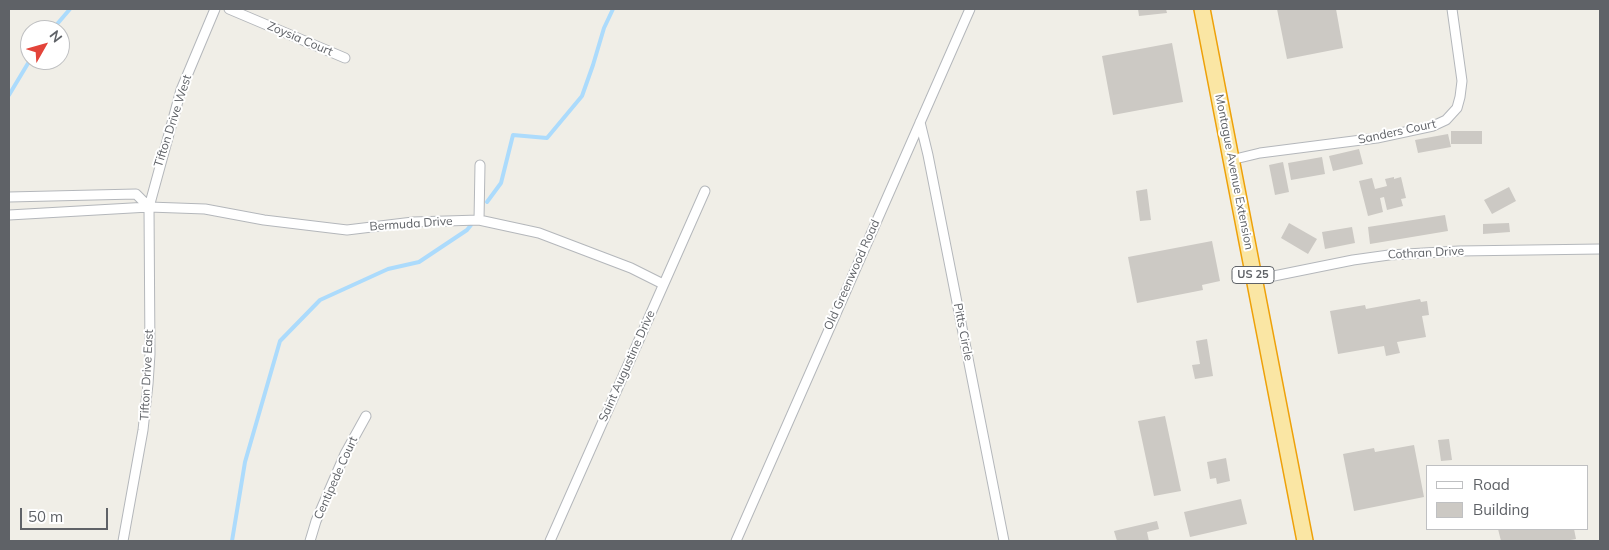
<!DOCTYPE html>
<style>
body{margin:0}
#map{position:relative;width:1609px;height:550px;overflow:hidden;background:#f0eee7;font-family:Mulish,sans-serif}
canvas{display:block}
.frame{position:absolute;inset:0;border:10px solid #5f6267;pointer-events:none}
.legend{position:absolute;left:1426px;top:465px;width:162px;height:65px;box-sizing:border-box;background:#fff;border:1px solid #bfc0c2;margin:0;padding:6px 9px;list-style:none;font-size:15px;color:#5f6267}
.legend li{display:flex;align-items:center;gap:10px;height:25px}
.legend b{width:25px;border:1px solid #bfc0c2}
.north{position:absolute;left:20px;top:20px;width:50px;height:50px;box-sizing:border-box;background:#fff;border:1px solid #bfc0c2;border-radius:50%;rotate:52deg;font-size:14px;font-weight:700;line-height:20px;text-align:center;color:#5f6267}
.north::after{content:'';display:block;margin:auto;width:18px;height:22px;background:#e3443a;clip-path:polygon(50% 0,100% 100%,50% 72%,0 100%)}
.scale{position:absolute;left:20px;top:508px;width:88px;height:22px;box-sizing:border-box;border:2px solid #5f6267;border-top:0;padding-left:6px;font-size:15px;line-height:18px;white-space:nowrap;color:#5f6267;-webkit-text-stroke:4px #fff;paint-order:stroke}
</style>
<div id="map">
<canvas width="1609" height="550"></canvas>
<div class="frame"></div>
<ul class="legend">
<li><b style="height:6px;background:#fff"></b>Road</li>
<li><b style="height:14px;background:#ccc9c4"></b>Building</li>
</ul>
<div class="north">N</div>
<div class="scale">50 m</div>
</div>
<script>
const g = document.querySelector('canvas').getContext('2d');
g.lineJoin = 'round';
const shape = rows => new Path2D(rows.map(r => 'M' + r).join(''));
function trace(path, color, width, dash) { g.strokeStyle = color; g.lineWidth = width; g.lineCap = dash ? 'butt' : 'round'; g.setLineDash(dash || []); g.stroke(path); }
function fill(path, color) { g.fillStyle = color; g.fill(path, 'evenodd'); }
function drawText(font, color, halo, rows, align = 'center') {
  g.font = font + ' Mulish,sans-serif'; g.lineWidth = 4; g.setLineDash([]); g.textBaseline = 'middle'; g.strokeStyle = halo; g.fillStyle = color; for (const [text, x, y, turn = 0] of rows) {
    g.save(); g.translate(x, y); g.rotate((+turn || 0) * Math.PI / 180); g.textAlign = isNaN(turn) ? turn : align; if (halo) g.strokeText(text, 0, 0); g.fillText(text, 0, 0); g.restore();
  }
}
const stream = shape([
 [52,30,70,9],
 [9,95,30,60],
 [487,202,501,183,513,135,547,138,582,96,593,65,604,28,613,9],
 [232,541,245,462,280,341,320,300,388,269,419,262,467,230,471,225]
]);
const building = shape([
 [1138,9,1166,9,1167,13,1139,16],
 [1277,9,1336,9,1343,48,1287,59],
 [1172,43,1183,102,1113,115,1102,56],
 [1451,131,1482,131,1482,144,1451,144],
 [1448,134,1451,147,1418,153,1415,140],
 [1359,149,1363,164,1333,171,1329,156],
 [1322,157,1325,174,1291,180,1288,163],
 [1283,162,1289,192,1275,195,1269,165],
 [1394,177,1394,179,1401,177,1406,198,1401,199,1403,206,1387,210,1384,197,1380,198,1383,212,1368,216,1359,181,1372,178,1375,189,1387,186,1385,179],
 [1509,187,1516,201,1492,214,1484,200],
 [1147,189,1151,220,1140,221,1136,191],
 [1445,215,1448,231,1370,244,1368,227],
 [1289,223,1317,239,1308,254,1281,238],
 [1509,223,1510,232,1483,234,1483,224],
 [1352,227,1355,243,1325,249,1322,232],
 [1212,241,1220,281,1202,285,1203,290,1137,303,1128,257],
 [1420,299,1421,302,1427,301,1429,315,1422,316,1426,337,1397,342,1400,353,1386,356,1384,346,1338,354,1330,311,1365,305,1366,309],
 [1207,339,1213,376,1195,379,1192,365,1200,364,1196,341],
 [1165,416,1181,491,1154,496,1138,421],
 [1449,439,1452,460,1441,461,1438,440],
 [1414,445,1424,497,1354,511,1343,454,1374,448,1375,452],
 [1226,458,1230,481,1217,484,1216,478,1210,479,1207,462],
 [1241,499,1247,524,1190,537,1184,512],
 [1157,521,1159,529,1147,532,1149,541,1117,541,1114,531],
 [1498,529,1574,529,1576,539,1565,541,1501,541]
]);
const minor = shape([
 [229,9,345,58],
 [920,122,928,155,1004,541],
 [1231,160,1260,153,1377,138,1433,126,1446,120,1457,108,1460,97,1462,81,1452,9],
 [9,197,136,194,149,207],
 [9,215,149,207,205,209,264,220,347,230,413,222,479,220,539,233,631,268,663,284],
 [479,220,480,165],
 [1254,280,1353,260,1389,255,1459,251,1600,249],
 [123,541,143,430,148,384,150,354,149,207,181,90,215,9],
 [310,541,316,521,345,454,366,416],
 [550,541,705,191],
 [736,541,970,9]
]);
const trunk = shape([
 [1202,9,1305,541]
]);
const shields = [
 [1253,275,42]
];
const shieldNames = [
 ["US 25",1253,275]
];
const streetNames = [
 ["Zoysia Court",300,39,23],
 ["Tifton Drive West",173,121,-72],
 ["Sanders Court",1397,132,-12],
 ["Montague Avenue Extension",1234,172,79],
 ["Bermuda Drive",411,224,-4],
 ["Cothran Drive",1426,253,-3],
 ["Old Greenwood Road",852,275,-66],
 ["Pitts Circle",963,332,79],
 ["Saint Augustine Drive",627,366,-66],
 ["Tifton Drive East",147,375,-87],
 ["Centipede Court",336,478,-66]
];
trace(stream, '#acdbfc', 4);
fill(building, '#ccc9c4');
trace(minor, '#b4b7bb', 11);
trace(trunk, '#eea109', 18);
trace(minor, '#fff', 9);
trace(trunk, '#fae6a4', 15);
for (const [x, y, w] of shields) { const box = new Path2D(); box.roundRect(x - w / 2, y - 8.5, w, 17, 4); g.fillStyle = '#fff'; g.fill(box); trace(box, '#5f6267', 1); }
drawText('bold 11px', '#5f6267', null, shieldNames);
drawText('12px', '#5f6267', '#fff', streetNames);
</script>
